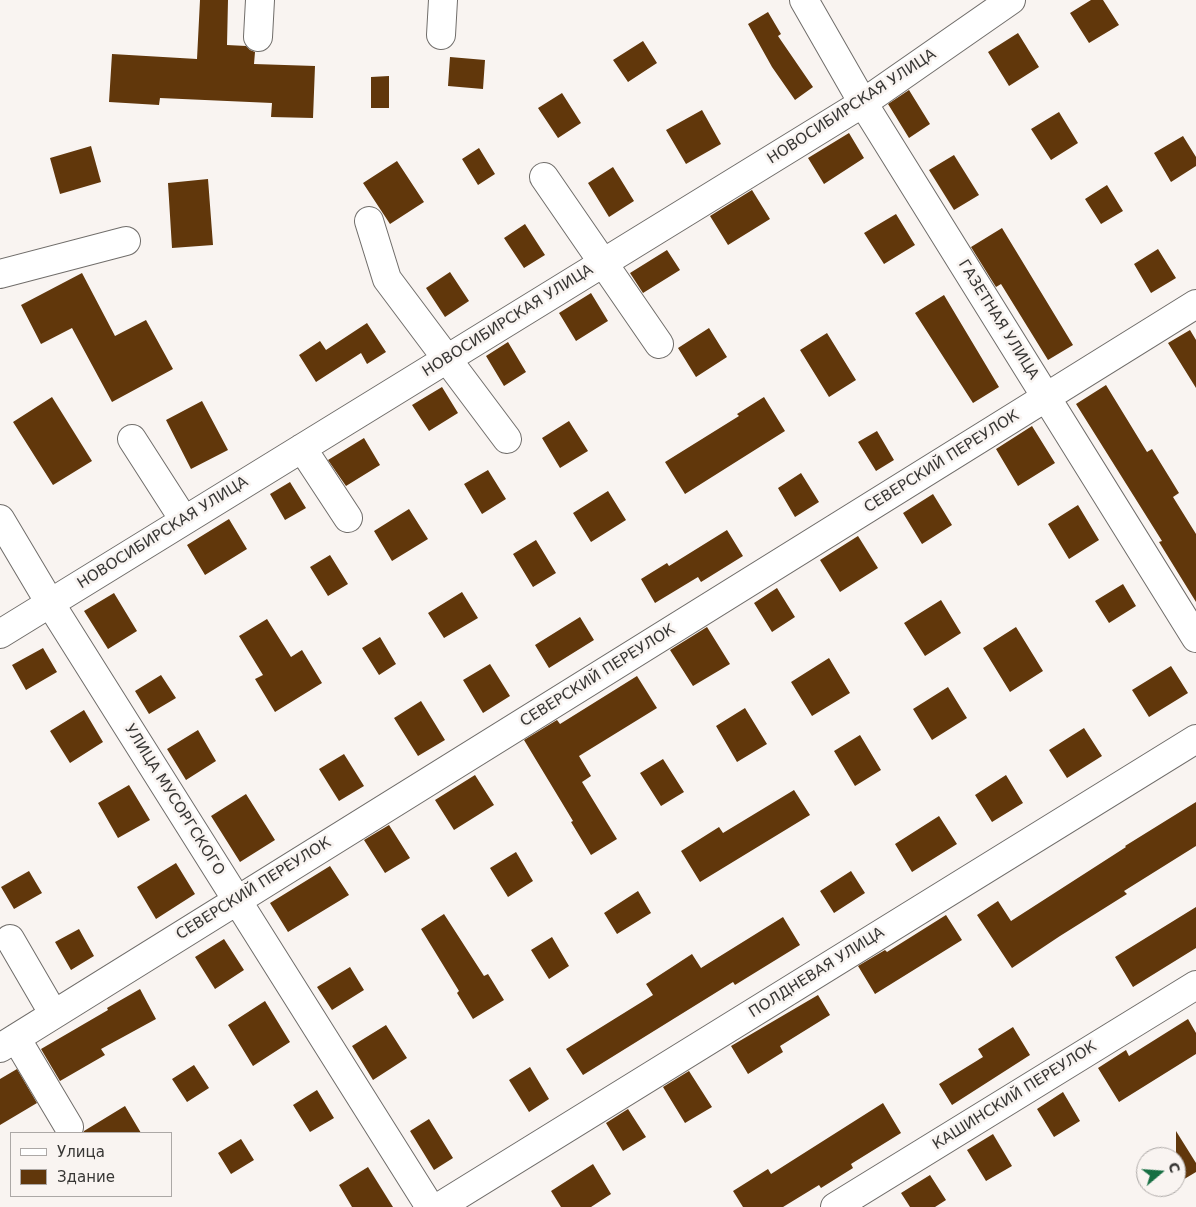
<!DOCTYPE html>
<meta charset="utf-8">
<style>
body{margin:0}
#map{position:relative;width:1196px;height:1207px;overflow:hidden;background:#f9f4f1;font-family:"DejaVu Sans",sans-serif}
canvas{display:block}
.legend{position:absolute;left:10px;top:1132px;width:162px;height:65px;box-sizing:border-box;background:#f9f4f1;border:1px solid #aca8a6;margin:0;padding:6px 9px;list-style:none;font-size:15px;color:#383735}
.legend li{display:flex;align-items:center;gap:10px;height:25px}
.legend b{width:25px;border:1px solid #aca8a6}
.north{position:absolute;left:1136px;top:1147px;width:50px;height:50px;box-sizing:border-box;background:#f9f4f1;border:1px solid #aca8a6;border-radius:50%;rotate:72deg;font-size:14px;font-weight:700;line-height:20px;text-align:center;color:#383735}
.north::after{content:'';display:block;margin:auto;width:18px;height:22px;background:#176f43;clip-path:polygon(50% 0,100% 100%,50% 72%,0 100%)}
</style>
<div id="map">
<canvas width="1196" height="1207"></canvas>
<ul class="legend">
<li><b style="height:6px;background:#fff"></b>Улица</li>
<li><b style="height:14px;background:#61370b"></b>Здание</li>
</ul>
<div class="north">С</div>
</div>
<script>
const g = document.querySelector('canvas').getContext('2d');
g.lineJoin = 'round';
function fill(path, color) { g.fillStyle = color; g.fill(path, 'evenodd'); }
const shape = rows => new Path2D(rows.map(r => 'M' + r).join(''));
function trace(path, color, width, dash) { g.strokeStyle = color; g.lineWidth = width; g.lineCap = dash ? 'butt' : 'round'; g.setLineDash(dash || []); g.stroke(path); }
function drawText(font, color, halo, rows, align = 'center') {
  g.font = font + ' "DejaVu Sans",sans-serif'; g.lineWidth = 5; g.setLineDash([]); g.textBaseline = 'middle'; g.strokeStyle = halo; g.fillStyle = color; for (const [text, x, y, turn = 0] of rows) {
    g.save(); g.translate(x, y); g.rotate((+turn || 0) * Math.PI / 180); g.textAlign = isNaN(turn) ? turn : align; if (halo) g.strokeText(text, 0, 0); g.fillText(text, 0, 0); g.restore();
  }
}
const building = shape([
 [200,0,228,0,227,45,246,46,250,50,255,52,254,64,315,66,313,118,271,117,272,103,160,98,159,105,109,102,112,54,197,59],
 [1091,0,1103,0,1119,25,1089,43,1070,13],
 [768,12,781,34,778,36,813,87,795,100,772,67,748,24],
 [1018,33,1039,67,1009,86,988,52],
 [643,41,657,63,628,82,613,60],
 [450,57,485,60,483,89,448,86],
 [389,76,389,108,371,108,371,77],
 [909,90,930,124,909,138,888,104],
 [562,93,581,123,558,138,538,108],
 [702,110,721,144,686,164,666,130],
 [1059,112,1078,143,1051,160,1031,129],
 [849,133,864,158,824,184,808,158],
 [1183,136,1196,157,1196,166,1171,182,1154,153],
 [91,146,101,182,60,194,50,158],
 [479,148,495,174,478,185,462,159],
 [954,155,979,195,954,210,929,170],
 [397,161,424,202,390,224,363,183],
 [613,167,634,201,609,217,588,183],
 [208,179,213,245,172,248,168,183],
 [1107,185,1123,211,1101,224,1085,199],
 [752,190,770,219,728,245,710,216],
 [896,214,915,245,884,264,864,233],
 [525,224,545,255,524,268,504,238],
 [1002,228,1073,345,1048,360,1001,284,996,287,971,247],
 [1158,249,1176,278,1151,293,1134,264],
 [667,250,680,270,643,293,630,273],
 [450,272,469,301,445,317,426,288],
 [82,273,115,336,146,320,173,369,112,402,72,328,41,344,21,305],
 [591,293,608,321,576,341,559,313],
 [944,295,999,387,973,403,915,313],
 [367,323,386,352,367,364,361,353,316,382,299,355,320,341,326,350],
 [709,328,727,357,696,377,678,348],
 [1190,330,1196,340,1196,388,1168,343],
 [827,333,856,380,829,397,800,350],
 [508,342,526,372,504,386,486,356],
 [1106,385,1147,452,1152,449,1179,493,1173,497,1196,534,1196,602,1159,542,1162,541,1076,404],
 [442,387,458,413,429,431,412,405],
 [52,397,92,461,53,485,13,422],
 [764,397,785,431,685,494,665,462,739,416,737,414],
 [202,401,228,450,191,469,166,420],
 [569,421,588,451,560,468,542,438],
 [1032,426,1055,463,1018,486,996,449],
 [877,431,894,460,876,471,858,442],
 [364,438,380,465,346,486,328,460],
 [488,470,506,499,482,514,464,484],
 [801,473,819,502,795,517,778,488],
 [290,482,306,508,285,520,270,494],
 [608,491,626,520,591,542,573,513],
 [933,494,952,525,922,544,903,513],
 [1078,505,1099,540,1069,559,1048,524],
 [409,509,428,539,392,561,374,531],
 [229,519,247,549,205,575,187,545],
 [727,530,743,556,701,582,698,577,655,603,641,579,667,563,669,566],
 [858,536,878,568,840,592,820,560],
 [536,540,556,573,533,587,513,554],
 [330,555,348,584,328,596,310,567],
 [1123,584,1136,606,1109,623,1095,601],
 [777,588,795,617,772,632,754,603],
 [462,592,478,618,444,638,428,613],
 [114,593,137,631,108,649,84,611],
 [941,600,961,633,925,656,904,623],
 [580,617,594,640,549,668,535,645],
 [267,619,291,657,302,650,322,683,275,712,255,679,263,675,239,636],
 [707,627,730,664,693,686,670,650],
 [1016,627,1043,671,1010,692,983,648],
 [380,637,396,664,379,675,362,648],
 [43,648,57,672,26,690,12,665],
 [829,658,850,693,812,716,791,682],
 [490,664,510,696,483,713,463,680],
 [1171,666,1188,693,1149,717,1132,690],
 [161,675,176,698,149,714,135,691],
 [637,676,657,708,579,756,591,776,582,782,617,839,591,855,571,822,573,821,524,740,557,720,560,724],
 [948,687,967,718,932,740,913,709],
 [421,701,445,740,418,756,394,718],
 [745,708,767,744,737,762,716,726],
 [84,710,103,742,70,763,50,731],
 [1084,728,1102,756,1067,778,1049,750],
 [198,730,216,761,186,780,167,749],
 [860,735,881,770,855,786,834,751],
 [344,754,364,786,339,801,319,769],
 [663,759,684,792,661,806,640,773],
 [475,775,494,805,454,830,435,800],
 [1006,775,1023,803,992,822,975,795],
 [129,785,150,820,118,838,98,803],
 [794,790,810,815,700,882,681,851,719,827,723,833],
 [246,794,275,840,240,862,211,816],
 [1196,802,1196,846,1124,891,1127,894,1060,936,1012,968,977,915,998,901,1011,921,1126,847,1125,846],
 [939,816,957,844,912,872,895,844],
 [389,825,410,858,385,873,364,840],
 [516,852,533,881,508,897,490,868],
 [176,863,195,894,156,919,137,887],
 [330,866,349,895,288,932,270,903],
 [29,871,42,893,14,909,1,887],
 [851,871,865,893,834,913,820,891],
 [638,891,651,913,617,934,604,913],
 [1196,907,1196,948,1133,987,1115,957],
 [444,914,484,976,488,974,504,1000,473,1019,457,993,459,991,421,929],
 [946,915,962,940,875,994,858,966,885,950,887,952],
 [783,917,800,945,735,985,733,982,583,1075,566,1049,653,995,646,984,692,954,701,968],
 [79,929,94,956,71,970,55,942],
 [552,937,569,966,549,979,531,950],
 [224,939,244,970,215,989,195,957],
 [350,967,364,990,332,1010,317,987],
 [140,989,156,1019,101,1049,105,1055,60,1081,41,1049,108,1010,107,1008],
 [818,995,830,1015,780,1046,783,1052,748,1074,731,1046],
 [265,1001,290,1042,253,1066,228,1025],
 [1188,1019,1196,1033,1196,1054,1119,1102,1098,1068,1126,1050,1129,1056],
 [386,1025,407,1058,373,1080,352,1046],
 [1013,1027,1030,1055,952,1105,939,1084,983,1057,978,1049],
 [194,1065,209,1088,187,1102,172,1079],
 [530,1067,549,1099,529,1112,509,1080],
 [17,1069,37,1103,0,1125,0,1079],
 [689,1071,712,1107,685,1123,663,1087],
 [317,1090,334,1118,310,1132,293,1105],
 [1063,1092,1080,1121,1054,1137,1037,1109],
 [883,1103,901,1133,851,1164,853,1168,821,1188,819,1185,783,1207,743,1207,733,1191,768,1169,771,1174],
 [125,1106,141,1133,83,1133,84,1131],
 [628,1109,646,1137,623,1151,606,1123],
 [429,1119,453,1158,434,1170,410,1131],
 [1176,1131,1196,1163,1196,1172,1176,1184],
 [993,1134,1012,1166,986,1181,967,1150],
 [241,1139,254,1160,231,1174,218,1153],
 [593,1164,611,1194,591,1207,561,1207,551,1191],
 [368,1167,393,1207,352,1207,339,1185],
 [930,1175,946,1200,935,1207,910,1207,901,1193]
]);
const minor = shape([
 [804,0,863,103,1196,638],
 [441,35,443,0],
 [258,37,260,0],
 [544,177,659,344],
 [369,221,387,279,507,439],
 [0,274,126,241],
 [132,439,184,520],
 [302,448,348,518],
 [0,519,50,603,430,1207],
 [0,634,863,103,1011,0],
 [10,939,53,1013],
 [16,1038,69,1127],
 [0,1048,1196,304],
 [439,1207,1196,739],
 [835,1207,1196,985]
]);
const streetNames = [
 ["НОВОСИБИРСКАЯ УЛИЦА",852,107,-33],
 ["ГАЗЕТНАЯ УЛИЦА",998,320,58],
 ["НОВОСИБИРСКАЯ УЛИЦА",508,321,-32],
 ["СЕВЕРСКИЙ ПЕРЕУЛОК",942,462,-32],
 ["НОВОСИБИРСКАЯ УЛИЦА",163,533,-32],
 ["СЕВЕРСКИЙ ПЕРЕУЛОК",598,676,-32],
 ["УЛИЦА МУСОРГСКОГО",174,800,58],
 ["СЕВЕРСКИЙ ПЕРЕУЛОК",254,889,-32],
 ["ПОЛДНЕВАЯ УЛИЦА",817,973,-32],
 ["КАШИНСКИЙ ПЕРЕУЛОК",1015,1096,-32]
];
fill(building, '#61370b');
trace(minor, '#706d6a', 30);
trace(minor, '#fff', 28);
drawText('15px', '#383735', '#f9f4f1', streetNames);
</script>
